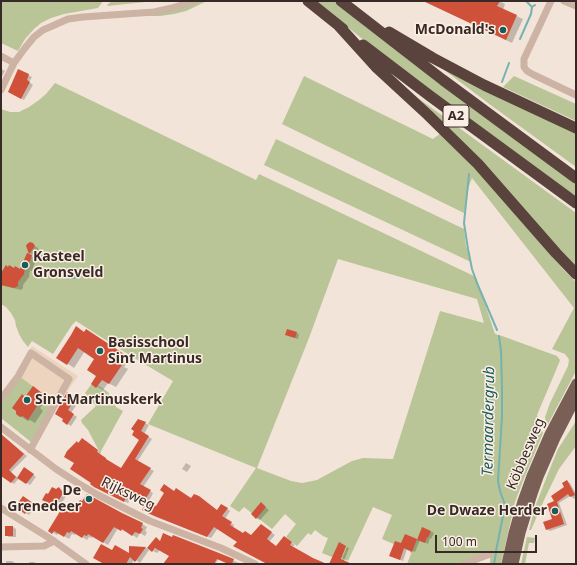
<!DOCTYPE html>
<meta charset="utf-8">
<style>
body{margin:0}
#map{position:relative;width:577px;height:565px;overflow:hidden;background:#f3e4d9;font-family:"Noto Sans",sans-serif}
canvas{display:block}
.frame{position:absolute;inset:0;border:2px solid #372a26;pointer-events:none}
.scale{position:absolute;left:435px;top:535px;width:102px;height:18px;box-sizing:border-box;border:2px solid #372a26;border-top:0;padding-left:5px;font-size:12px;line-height:14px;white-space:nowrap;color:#372a26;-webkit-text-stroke:3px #fbefe5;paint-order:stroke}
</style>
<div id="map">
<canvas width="577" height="565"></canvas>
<div class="frame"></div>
<div class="scale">100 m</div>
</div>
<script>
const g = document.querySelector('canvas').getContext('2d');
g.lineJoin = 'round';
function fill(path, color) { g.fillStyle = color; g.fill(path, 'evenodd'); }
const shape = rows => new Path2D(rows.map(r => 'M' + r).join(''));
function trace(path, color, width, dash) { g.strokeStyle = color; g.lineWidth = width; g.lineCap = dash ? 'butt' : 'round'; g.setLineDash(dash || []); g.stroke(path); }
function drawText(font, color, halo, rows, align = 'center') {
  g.font = font + ' "Noto Sans",sans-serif'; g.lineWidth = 3; g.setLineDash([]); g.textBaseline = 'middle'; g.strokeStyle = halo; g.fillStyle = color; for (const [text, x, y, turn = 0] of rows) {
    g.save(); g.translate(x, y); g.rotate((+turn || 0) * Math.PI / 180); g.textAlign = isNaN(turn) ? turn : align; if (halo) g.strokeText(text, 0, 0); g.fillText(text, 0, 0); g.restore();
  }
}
const green = shape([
 [1,1,103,1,98,8,64,14,51,18,41,23,34,29,25,39,18,51,1,43],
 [112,1,155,1,107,6,108,4],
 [189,1,207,1,186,11,174,14,160,16,133,16],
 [315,1,334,1,366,27,576,183,576,196,530,165,375,49],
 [431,60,576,130,576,167,492,106],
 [304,76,433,139,441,133,459,151,517,215,563,269,576,282,576,371,547,426,545,417,550,403,568,366,569,360,568,358,565,354,552,349,574,308,472,178,469,186,464,213,282,124],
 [514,76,576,104,576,121,503,87],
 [398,81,418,98,576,213,576,271],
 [55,83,256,180,259,174,476,277,495,334,502,336,557,356,560,360,559,363,537,415,539,424,543,433,523,481,515,502,501,564,490,564,490,551,459,564,407,564,411,554,410,551,382,539,392,515,373,507,348,561,341,558,332,557,322,553,328,538,323,536,315,530,311,535,308,533,297,546,286,537,296,524,285,514,272,529,244,507,239,512,230,506,256,468,148,424,173,381,131,356,76,321,72,325,53,354,32,341,28,347,23,341,19,334,16,326,15,320,11,313,6,307,1,304,1,199,2,193,1,192,1,109,10,112,19,112,29,107,39,100,46,94],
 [338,259,477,299,484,323,440,311,393,459,363,458,352,461,317,480,302,483,291,481,257,468,309,338],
 [276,139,464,229,466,246,471,262,264,165],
 [21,376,54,402,31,442,1,418,1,404],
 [93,382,108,392,116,407,123,411,100,453,88,430,82,423,81,420,96,406,85,393],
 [576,421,576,446,559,469,545,498,531,530,529,530,535,507,549,471,558,449],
 [527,537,535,538,534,543,529,543,525,564,521,564]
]);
const plaza = shape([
 [32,346,78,376,58,405,15,373]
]);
const water = shape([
 '69 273a6 6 0 1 1 12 0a6 6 0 1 1-12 0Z'
]);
const shadow = shape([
 [430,1,499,1,505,4,503,10,523,19,512,43,437,7],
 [1,69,5,71,1,78],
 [19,70,32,77,29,82,33,85,24,100,9,92],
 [33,245,38,248,39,251,35,256,30,253,27,247],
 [31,256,36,259,32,271,30,270,29,277,23,285,23,288,21,290,1,285,1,279,14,269,20,270],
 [84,333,92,334,130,359,124,367,128,369,116,387,108,383,103,390,93,384,98,376,96,359,85,351,74,368,58,357],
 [296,333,299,334,298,339,289,336],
 [33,388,48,398,40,408,43,411,35,423,30,420,28,421,20,416,26,398],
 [68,394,79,401,71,413,77,417,71,426,63,421],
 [138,420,149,425,144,434,152,439,137,462,154,471,143,487,153,493,148,503,156,508,175,492,218,511,225,507,230,511,225,519,234,525,233,528,243,534,251,536,265,528,275,535,269,542,276,547,288,539,295,545,292,547,320,564,269,564,218,528,211,538,156,517,143,509,146,504,132,496,128,503,95,486,75,462,78,444,86,441,101,453,99,455,121,469,140,439],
 [1,434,27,456,11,472,18,478,28,470,36,477,30,485,19,478,14,484,4,477,1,473],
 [186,463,191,466,187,472,182,469],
 [567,481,570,483,576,494,576,497,574,499,570,496,559,503,567,525,550,531,547,529,553,520,555,502,565,487],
 [59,488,62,490,66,496,59,508,44,499,48,495],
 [26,499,35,506,29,515,16,507],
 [261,504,269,510,260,520,256,518],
 [74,511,142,524,147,527,145,531,147,532,145,536,140,533,137,538,127,531,126,532,118,528,108,545,93,536,92,538,89,537,87,540,76,533,75,535,72,534,69,539,59,533,57,535,49,530,69,513],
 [13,527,16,529,16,537,9,537,6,535],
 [430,531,434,533,431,539,430,538,428,544,420,540,415,552,407,549,403,561,393,557,402,545,417,539,418,540],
 [161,542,219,554,241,564,226,564,227,563,219,559,215,564,164,564,170,556,160,550,157,553,153,551],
 [130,547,146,548,149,550,140,563,134,559,132,564,106,564,113,552,130,555],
 [347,547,349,548,344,561,349,564,340,564],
 [6,561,12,561,15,563,15,564,6,564],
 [29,562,34,562,36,563,47,563,49,564,29,564]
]);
const stream = shape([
 [526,1,532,7],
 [520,39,531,14,532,7,535,5],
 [502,82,509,63],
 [469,174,464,223,468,249,472,269,477,283,497,330],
 [496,551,505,506,504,502,500,491,498,481,502,416,502,390,501,351,499,336],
 [494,564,496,553]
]);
const building = shape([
 [423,1,500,1,497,6,517,15,506,40],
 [18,69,29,74,27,80,30,82,21,99,8,92],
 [30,242,33,243,35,246,29,254,26,246,27,244],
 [27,253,32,255,27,269,25,268,24,274,18,282,18,286,14,288,1,285,1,273,6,265,8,267,9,265,14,268,15,266,20,269],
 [76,326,84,332,86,329,124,354,118,363,122,365,109,384,102,380,96,388,91,384,96,376,87,370,94,359,78,348,67,365,56,358,71,335],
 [287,329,297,332,295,338,285,335],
 [33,386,42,393,34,403,37,406,28,420,23,416,20,417,16,414,16,411,12,408,22,394,25,397],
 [67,392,76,398,68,410,74,414,67,425,62,421,63,419,55,414],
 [138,419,146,422,141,431,149,436,135,459,151,468,140,484,151,490,143,503,128,494,124,502,94,487,90,484,91,483,70,469,74,463,64,457,67,451,77,441,78,443,79,442,82,438,98,450,97,452,106,458,106,459,121,468,139,440,132,435,134,431,131,429],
 [1,434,24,454,9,470,16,477,11,483,1,476],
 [24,467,34,474,26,484,17,478],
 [567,480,575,495,570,497,568,494,557,502,564,524,546,530,543,522,552,519,547,504,554,501,551,496,564,487,562,483],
 [164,484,174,491,176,488,191,498,194,494,199,496,217,510,221,504,228,508,222,516,232,522,230,525,243,533,245,531,251,535,261,524,272,532,267,539,276,546,284,536,292,542,290,545,313,558,327,564,267,564,233,546,237,542,214,527,207,537,152,515,142,510,147,501,156,506,164,493,160,490],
 [52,487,56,489,59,487,63,493,55,507,42,500,46,493,48,494],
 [87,494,122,513,143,523,141,528,143,529,140,534,135,532,132,536,122,529,121,531,114,527,103,543,88,534,87,536,84,535,82,538,71,531,70,533,67,532,64,537,54,531,52,534,48,531,62,508,68,512,71,508,73,510,80,500,82,501],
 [23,496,33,503,25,514,15,507],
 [261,502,266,507,256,519,251,514],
 [5,526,13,526,13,536,5,536],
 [422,527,431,531,428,538,427,537,425,543,417,540],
 [163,533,172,537,173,535,219,553,234,559,232,564,225,564,226,563,217,559,214,564,163,564,169,556,155,548,152,552,147,548,156,537,160,541],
 [405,534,417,539,412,552,404,548,400,560,389,556,395,541,401,543],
 [339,542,346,546,341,559,352,564,329,564],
 [101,544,112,550,115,545,129,553,129,546,146,547,135,562,130,557,126,564,104,564,93,558]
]);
const minor = shape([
 [551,1,524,59,524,67,527,71,534,75,576,95],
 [564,1,576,6],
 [1,56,14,63],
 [1,90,14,63,25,48,34,37,43,30,50,27,68,19,83,17,154,12,172,8,194,1],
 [1,399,19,375,31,353,69,379,30,450],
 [1,427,56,469,76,482,98,495,150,521,221,548,255,564],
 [1,508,54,541,86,564],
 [1,547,44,546,54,541],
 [464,564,490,554]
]);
const major = shape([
 [506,564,513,533,522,501,531,476,549,434,576,383],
 [514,564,521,533,533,494,539,477,556,438,576,399]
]);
const highway = shape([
 [308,1,343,29],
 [341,1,443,80,576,178],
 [339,26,377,68,428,115,478,164,556,253,576,274],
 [389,32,433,58,484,85,576,128],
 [363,45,430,96,576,203]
]);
const markers = [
 [503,30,4,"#185c5b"],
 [25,265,4,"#185c5b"],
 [100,351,4,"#185c5b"],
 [27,400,4,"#185c5b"],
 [89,499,4,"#185c5b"],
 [555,511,4,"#185c5b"]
];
const shields = [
 [456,116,26]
];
const shieldNames = [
 ["A2",456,116]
];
const poiNames = [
 ["McDonald's",495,30],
 ["Kasteel",33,257,"left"],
 ["Gronsveld",33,273,"left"],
 ["Basisschool",108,343,"left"],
 ["Sint Martinus",108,359,"left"],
 ["Sint-Martinuskerk",35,400,"left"],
 ["De",81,491],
 ["Grenedeer",81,507],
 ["De Dwaze Herder",547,511]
];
const streetNames = [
 ["Köbbesweg",526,454,-67],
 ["Rijksweg",128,494,26]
];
const waterNames = [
 ["Termaardergrub",489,421,-89]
];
fill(green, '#b9c497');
fill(plaza, '#edd4be');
fill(water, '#75b3b0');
fill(shadow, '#0003');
trace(stream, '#75b3b0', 2);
fill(building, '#d0513a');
trace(minor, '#ccb3a4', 7);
trace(major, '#7a5f56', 9);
trace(highway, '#59433c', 11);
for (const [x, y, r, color] of markers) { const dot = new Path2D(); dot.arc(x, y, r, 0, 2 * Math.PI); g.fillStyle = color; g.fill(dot); trace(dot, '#fbefe5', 1.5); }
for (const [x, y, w] of shields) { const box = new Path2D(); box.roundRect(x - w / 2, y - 11, w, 22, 3); g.fillStyle = '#fbefe5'; g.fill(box); trace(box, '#372a26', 1); }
drawText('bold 13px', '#372a26', null, shieldNames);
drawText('bold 14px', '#372a26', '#fbefe5', poiNames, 'right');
drawText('14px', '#372a26', '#fbefe5', streetNames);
drawText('italic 15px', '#185c5b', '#fbefe5', waterNames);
</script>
